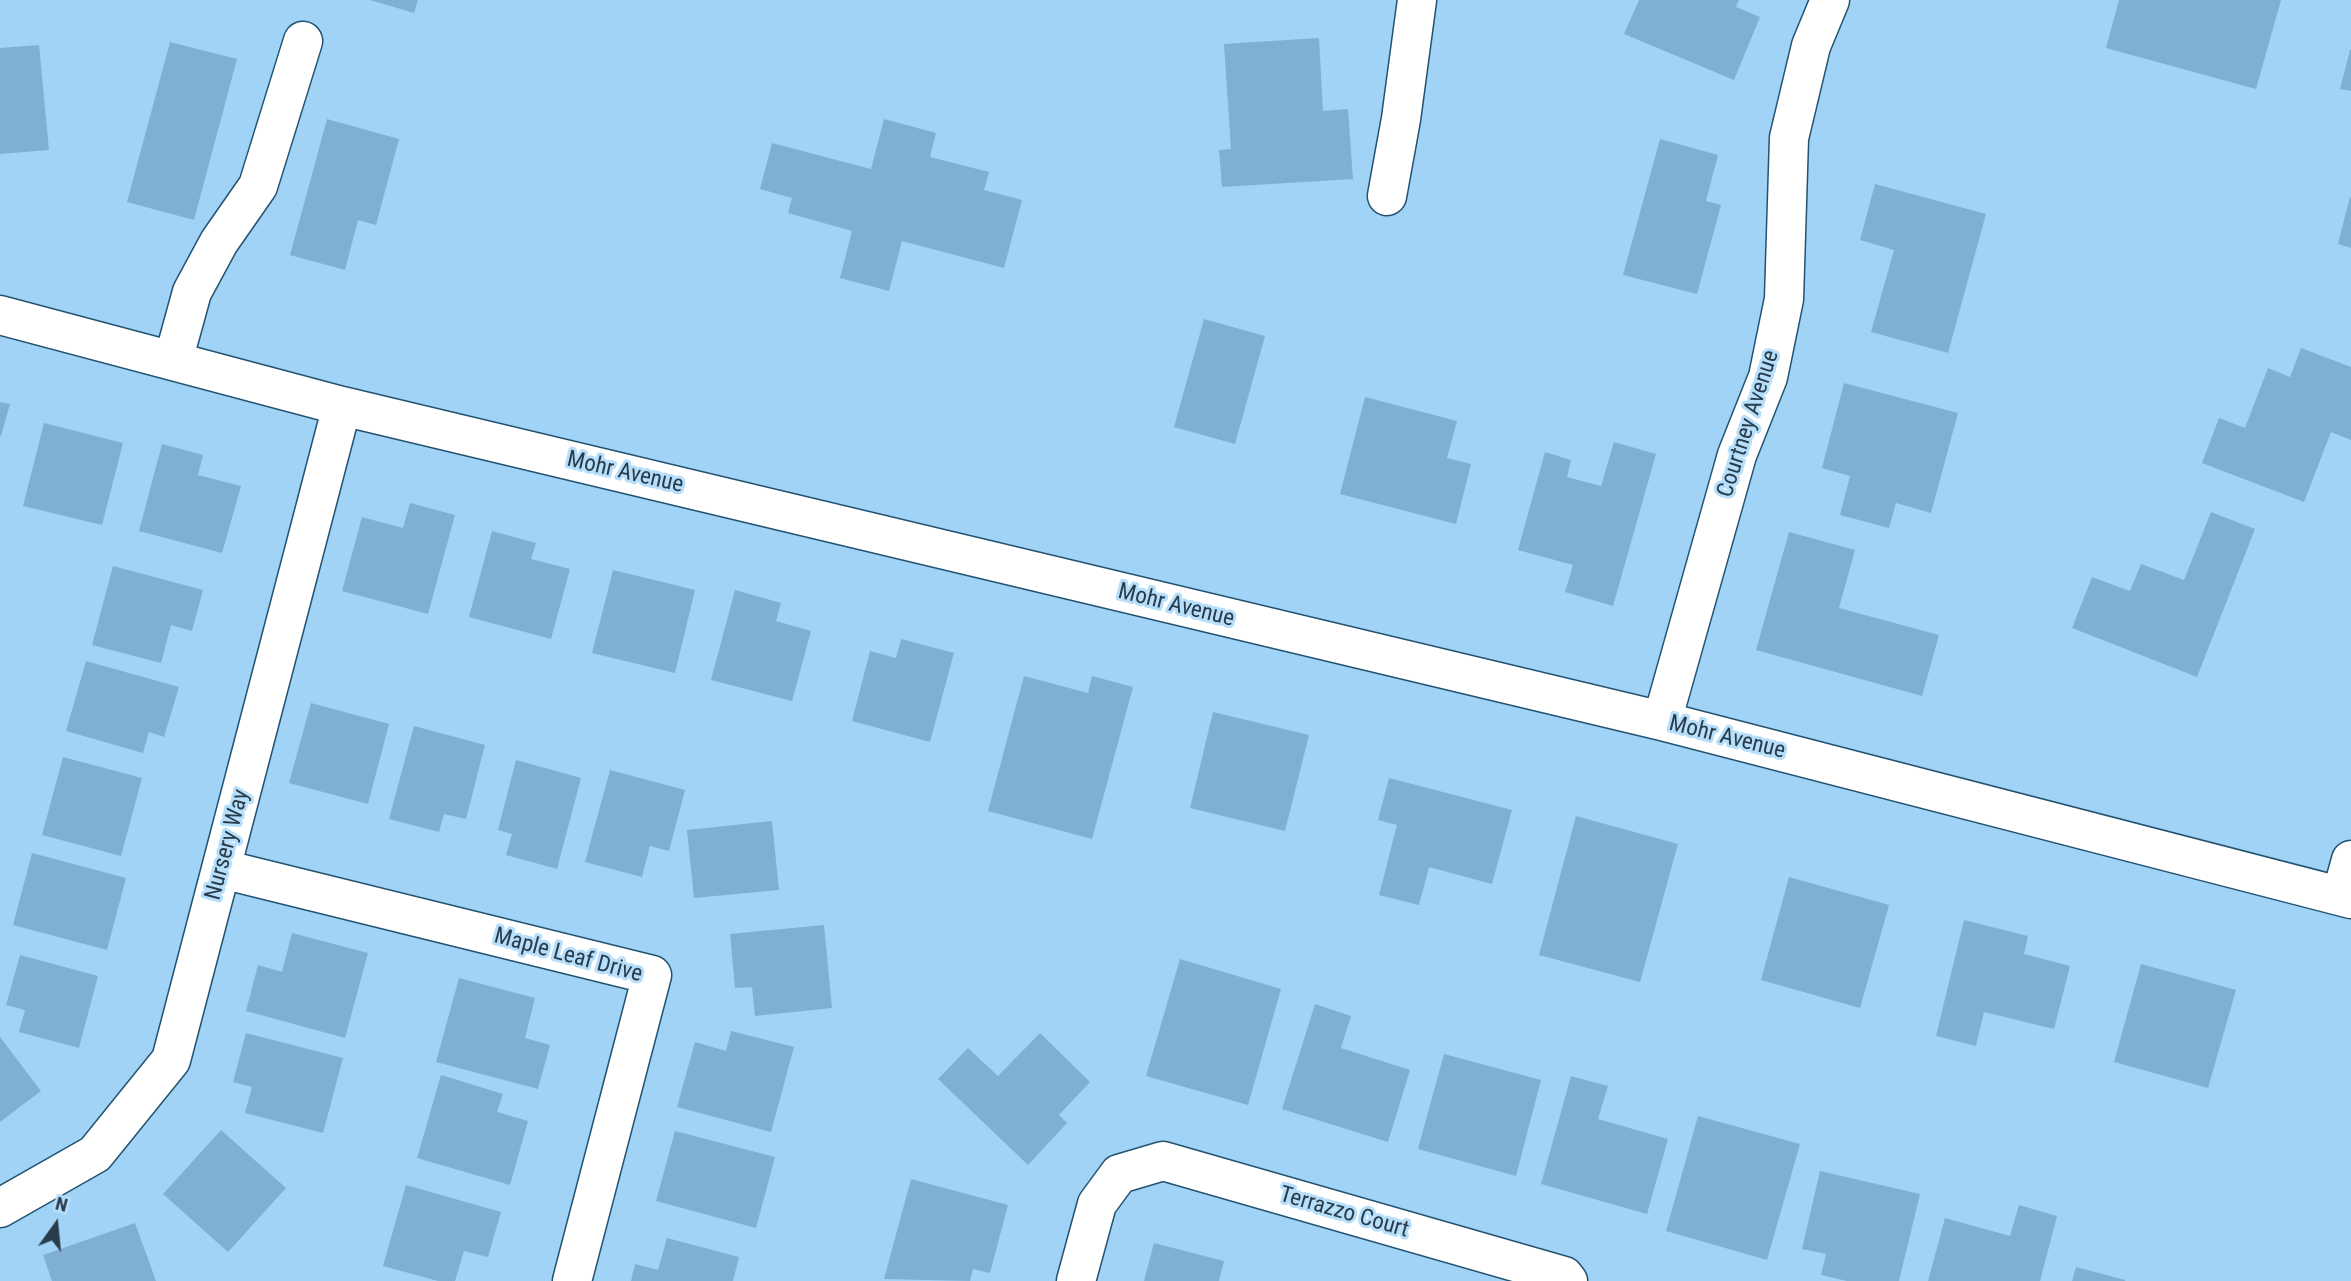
<!DOCTYPE html>
<style>
body{margin:0}
#map{position:relative;width:2351px;height:1281px;overflow:hidden;background:#a1d3f6;font-family:"Roboto Condensed",sans-serif}
canvas{display:block}
.north{position:absolute;left:21px;top:1190px;width:70px;height:70px;-webkit-text-stroke:5px #b7dffb;paint-order:stroke;rotate:15deg;font-size:19px;font-weight:700;line-height:28px;text-align:center;color:#283c4b}
.north::after{content:'';display:block;margin:auto;width:24px;height:32px;background:#283c4b;clip-path:polygon(50% 0,100% 100%,50% 72%,0 100%)}
</style>
<div id="map">
<canvas width="2351" height="1281"></canvas>
<div class="north">N</div>
</div>
<script>
const g = document.querySelector('canvas').getContext('2d');
g.lineJoin = 'round';
function fill(path, color) { g.fillStyle = color; g.fill(path, 'evenodd'); }
const shape = rows => new Path2D(rows.map(r => 'M' + r).join(''));
function trace(path, color, width, dash) { g.strokeStyle = color; g.lineWidth = width; g.lineCap = dash ? 'butt' : 'round'; g.setLineDash(dash || []); g.stroke(path); }
function drawText(font, color, halo, rows, align = 'center') {
  g.font = font + ' "Roboto Condensed",sans-serif'; g.lineWidth = 6; g.setLineDash([]); g.textBaseline = 'middle'; g.strokeStyle = halo; g.fillStyle = color; for (const [text, x, y, turn = 0] of rows) {
    g.save(); g.translate(x, y); g.rotate((+turn || 0) * Math.PI / 180); g.textAlign = isNaN(turn) ? turn : align; if (halo) g.strokeText(text, 0, 0); g.fillText(text, 0, 0); g.restore();
  }
}
const building = shape([
 [370,0,418,0,414,13],
 [1639,0,1739,0,1736,7,1760,17,1734,80,1624,34],
 [2119,0,2281,0,2256,89,2106,48],
 [1319,38,1323,111,1348,109,1353,179,1222,187,1219,150,1231,149,1224,44],
 [170,42,237,59,194,220,127,202],
 [39,45,49,150,0,154,0,48],
 [2350,50,2351,50,2351,91,2340,89],
 [327,119,399,139,376,225,358,220,345,270,290,255],
 [884,119,936,133,930,157,989,172,984,190,1022,200,1004,268,902,241,889,291,840,278,852,231,788,213,792,198,760,189,772,143,871,169],
 [1660,139,1718,155,1706,201,1721,205,1697,294,1623,275],
 [1875,184,1986,214,1948,353,1871,332,1894,250,1860,240],
 [2350,197,2351,198,2351,248,2338,244],
 [1204,319,1265,336,1235,444,1174,427],
 [2301,348,2351,367,2351,440,2331,432,2304,502,2202,463,2219,418,2245,428,2268,368,2290,377],
 [1844,383,1958,413,1931,513,1896,503,1889,528,1840,515,1850,476,1822,468],
 [1365,397,1457,421,1447,458,1471,464,1456,524,1340,494],
 [0,402,10,404,1,436,0,436],
 [44,423,123,443,102,525,23,506],
 [1614,442,1656,454,1613,606,1565,592,1573,565,1518,550,1545,452,1571,460,1567,477,1601,486],
 [162,444,203,455,198,475,241,486,222,553,139,531],
 [410,503,455,515,428,614,342,591,362,517,403,528],
 [2211,512,2255,529,2197,677,2072,628,2092,577,2130,591,2141,564,2184,580],
 [492,531,536,543,531,559,570,569,551,639,469,617],
 [1789,532,1855,550,1839,608,1939,635,1922,696,1756,650],
 [113,566,203,590,192,631,171,625,161,663,92,645],
 [613,570,695,590,675,673,592,653],
 [735,590,781,603,776,621,811,631,792,701,711,680],
 [901,639,954,653,930,742,852,721,870,651,896,658],
 [86,661,179,687,164,737,149,732,143,753,66,731],
 [1024,676,1088,693,1092,676,1133,687,1092,839,988,811],
 [311,703,389,724,368,804,289,783],
 [1213,712,1309,735,1285,831,1190,808],
 [414,726,485,745,466,819,444,814,439,832,389,819],
 [63,757,142,778,121,856,42,835],
 [516,760,581,778,557,869,506,855,512,834,498,830],
 [610,770,685,790,669,851,650,846,642,877,585,862],
 [1389,778,1512,810,1492,884,1429,867,1419,905,1379,895,1397,825,1378,820],
 [1576,816,1678,844,1640,982,1539,955],
 [772,821,779,890,694,898,687,830],
 [32,853,126,878,107,950,13,925],
 [1789,877,1889,905,1860,1008,1761,980],
 [1964,920,2028,936,2024,954,2070,966,2054,1029,1984,1012,1976,1046,1936,1036],
 [824,925,832,1008,755,1016,752,987,735,988,730,934],
 [292,933,368,953,345,1038,246,1011,258,965,282,972],
 [20,955,98,976,79,1048,19,1032,25,1010,6,1005],
 [1180,959,1281,989,1248,1105,1146,1076],
 [2141,964,2236,990,2208,1088,2114,1062],
 [459,978,535,998,525,1038,550,1045,538,1089,436,1062],
 [1315,1004,1351,1016,1341,1048,1410,1070,1388,1142,1282,1109],
 [731,1031,794,1047,771,1132,677,1107,695,1042,726,1051],
 [246,1033,343,1058,323,1133,245,1113,252,1087,233,1082],
 [1040,1033,1090,1082,1059,1115,1067,1123,1028,1165,938,1079,968,1048,998,1076],
 [0,1037,41,1091,0,1122],
 [1444,1054,1541,1080,1516,1176,1418,1149],
 [441,1075,503,1094,497,1112,528,1121,510,1185,417,1158],
 [1571,1076,1608,1086,1598,1119,1668,1139,1647,1214,1541,1184],
 [1698,1116,1800,1144,1767,1260,1666,1231],
 [221,1130,286,1188,228,1252,163,1194],
 [675,1131,775,1157,756,1228,656,1201],
 [1820,1171,1920,1194,1899,1281,1847,1281,1821,1275,1826,1254,1802,1249],
 [911,1179,1008,1205,990,1273,973,1269,970,1281,884,1279],
 [406,1185,501,1212,488,1257,464,1251,455,1281,438,1281,383,1266],
 [2019,1205,2057,1216,2040,1281,1928,1281,1945,1218,2010,1236],
 [135,1223,156,1281,52,1281,43,1255],
 [667,1238,739,1257,733,1281,631,1281,635,1264,658,1270],
 [1154,1243,1224,1261,1219,1281,1144,1281],
 [2076,1267,2125,1280,2125,1281,2072,1281]
]);
const minor = shape([
 [1387,196,1401,119,1417,0],
 [0,315,342,406,1662,721,2351,899],
 [173,361,192,292,219,242,258,186,303,41],
 [1662,721,1737,455,1768,377,1784,299,1789,138,1811,46,1830,0],
 [222,869,652,975,572,1281],
 [2341,896,2351,860],
 [0,1208,95,1154,171,1060,342,406],
 [1076,1281,1097,1204,1119,1174,1163,1161,1564,1276,1568,1281]
]);
const streetNames = [
 ["Courtney Avenue",1749,424,-72],
 ["Mohr Avenue",625,473,13],
 ["Mohr Avenue",1176,606,14],
 ["Mohr Avenue",1727,738,14],
 ["Nursery Way",228,845,-75],
 ["Maple Leaf Drive",568,956,15],
 ["Terrazzo Court",1344,1213,16]
];
fill(building, '#7fb0d2');
trace(minor, '#235371', 41);
trace(minor, '#fff', 38);
drawText('23px', '#283c4b', '#b7dffb', streetNames);
</script>
